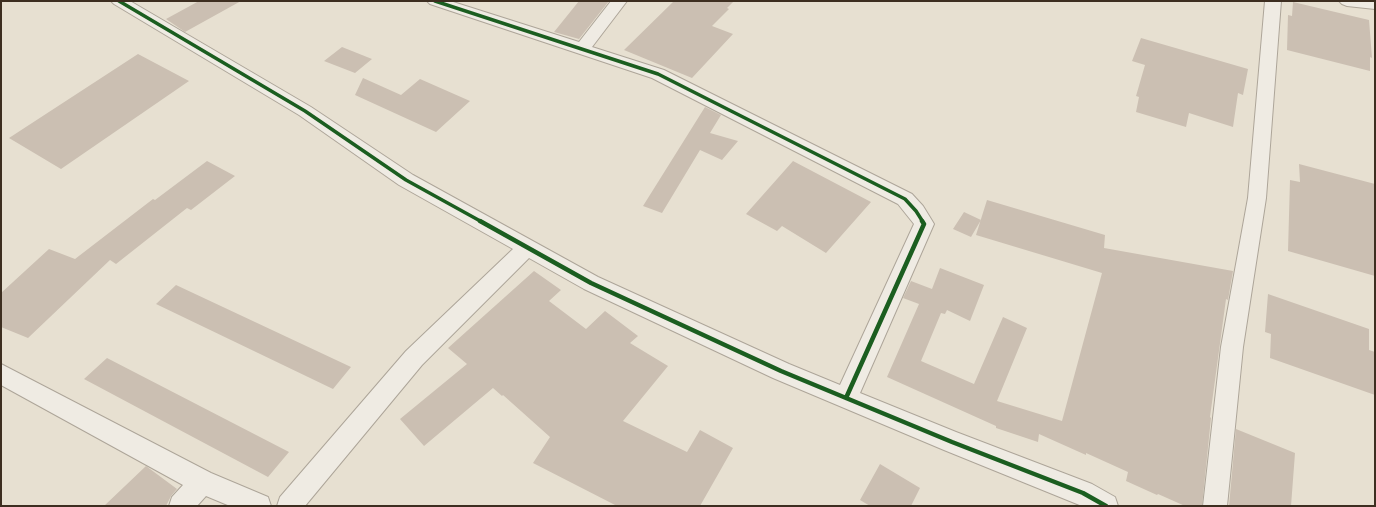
<!DOCTYPE html>
<style>
body{margin:0}
#map{position:relative;width:1376px;height:507px;overflow:hidden;background:#e7e0d1;font-family:Spectral,serif}
canvas{display:block}
.frame{position:absolute;inset:0;border:2px solid #3d2e20;pointer-events:none}
</style>
<div id="map">
<canvas width="1376" height="507"></canvas>
<div class="frame"></div>
</div>
<script>
const g = document.querySelector('canvas').getContext('2d');
g.lineJoin = 'round';
function fill(path, color) { g.fillStyle = color; g.fill(path, 'evenodd'); }
const shape = rows => new Path2D(rows.map(r => 'M' + r).join(''));
function trace(path, color, width, dash) { g.strokeStyle = color; g.lineWidth = width; g.lineCap = dash ? 'butt' : 'round'; g.setLineDash(dash || []); g.stroke(path); }
const building = shape([
 [199,1,241,1,185,32,166,19],
 [579,1,609,1,579,39,554,32],
 [674,1,734,1,727,8,729,9,712,26,733,34,692,78,624,50],
 [1293,2,1369,20,1372,58,1370,57,1370,71,1287,50,1288,15,1292,16],
 [1141,38,1248,69,1243,95,1238,93,1233,127,1189,113,1186,127,1136,112,1139,97,1136,96,1145,65,1132,61],
 [342,47,372,59,355,73,324,61],
 [138,54,189,81,61,169,9,138],
 [363,78,401,95,420,79,470,101,436,132,355,95],
 [705,107,721,115,710,133,738,141,722,160,700,150,662,213,643,206],
 [207,161,235,176,191,210,187,208,116,264,110,260,28,338,1,327,1,293,49,249,75,259,153,199,155,200],
 [793,161,871,202,826,253,782,226,777,231,746,214],
 [1299,164,1375,184,1375,276,1288,251,1290,180,1300,182],
 [987,200,1105,235,1104,248,1233,271,1228,300,1226,299,1210,417,1211,418,1202,506,1185,506,1158,494,1157,495,1126,481,1128,472,1086,453,1086,455,1039,434,1038,442,996,428,996,426,887,377,919,304,903,298,911,281,932,289,940,268,984,285,970,321,947,310,945,314,941,313,921,361,974,384,1003,317,1027,328,997,401,1062,421,1102,273,976,235],
 [964,212,981,220,971,237,953,229],
 [534,271,561,290,549,301,586,329,605,311,638,336,630,343,668,366,623,421,687,452,700,430,733,448,700,506,617,506,533,463,550,437,503,395,502,396,493,388,424,446,400,419,467,364,448,348],
 [176,285,351,367,333,389,156,304],
 [1268,294,1369,329,1369,350,1375,352,1375,395,1270,358,1271,334,1265,332],
 [107,358,289,452,268,477,84,379],
 [1236,429,1295,453,1291,506,1229,506],
 [880,464,920,488,911,506,870,506,860,500],
 [146,466,177,489,171,496,166,506,104,506]
]);
const minor = shape([
 [111,1,130,1,311,107,413,175,598,277,789,364,840,385,914,224,898,204,652,78,430,4,427,1,450,1,579,42,611,1,627,1,592,47,664,70,912,194,923,206,931,219,934,224,860,393,956,432,1092,484,1115,497,1118,506,1082,506,944,450,773,378,584,289,529,258,422,365,305,506,277,506,280,497,406,351,513,249,399,185,299,115,114,4,111,1],
 [1265,1,1281,1,1266,198,1243,347,1227,506,1203,506,1221,347,1248,198,1265,1],
 [1339,1,1375,1,1375,9,1347,6,1342,4,1339,1],
 [1,364,211,473,268,497,271,506,230,506,206,496,197,506,169,506,172,497,183,485,1,385,1,364]
]);
const cyclewayFar1 = shape([
 [119,1,305,111,406,180,482,222],
 [435,1,658,74,905,199,916,211,923,222]
]);
const cycleway = shape([
 [480,221,591,283,781,371,952,442,1083,493,1106,506],
 [846,398,924,224,922,221]
]);
fill(building, '#cbbfb2');
trace(minor, '#ada599', 2);
fill(minor, '#efebe3');
trace(cyclewayFar1, '#1b5e20', 3.5);
trace(cycleway, '#1b5e20', 4.5);
</script>
